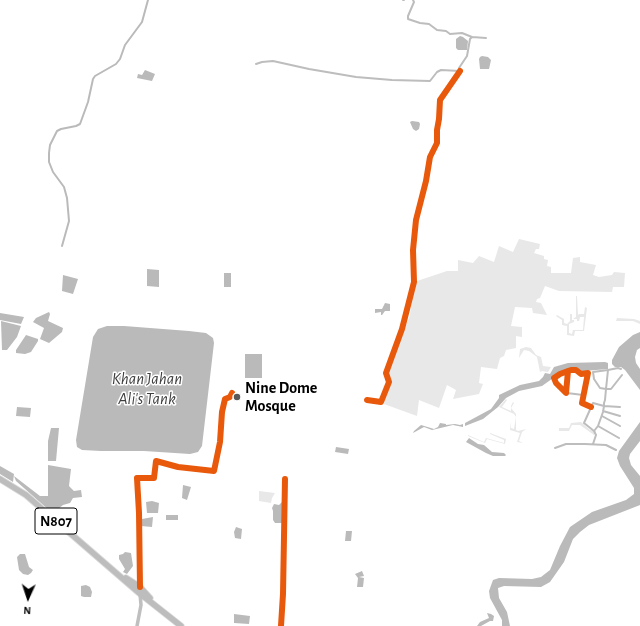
<!DOCTYPE html>
<style>
body{margin:0}
#map{position:relative;width:640px;height:626px;overflow:hidden;background:#fff;font-family:"Alegreya Sans",sans-serif}
canvas{display:block}
.north{position:absolute;left:8px;top:578px;width:40px;height:40px;-webkit-text-stroke:3px #fff;paint-order:stroke;rotate:183deg;font-size:11px;font-weight:700;line-height:16px;text-align:center;color:#000}
.north::after{content:'';display:block;margin:auto;width:14px;height:18px;background:#000;clip-path:polygon(50% 0,100% 100%,50% 72%,0 100%)}
</style>
<div id="map">
<canvas width="640" height="626"></canvas>
<div class="north">N</div>
</div>
<script>
const g = document.querySelector('canvas').getContext('2d');
g.lineJoin = 'round';
function fill(path, color) { g.fillStyle = color; g.fill(path, 'evenodd'); }
const shape = rows => new Path2D(rows.map(r => 'M' + r).join(''));
function trace(path, color, width, dash) { g.strokeStyle = color; g.lineWidth = width; g.lineCap = dash ? 'butt' : 'round'; g.setLineDash(dash || []); g.stroke(path); }
function drawText(font, color, halo, rows, align = 'center') {
  g.font = font + ' "Alegreya Sans",sans-serif'; g.lineWidth = 3; g.setLineDash([]); g.textBaseline = 'middle'; g.strokeStyle = halo; g.fillStyle = color; for (const [text, x, y, turn = 0] of rows) {
    g.save(); g.translate(x, y); g.rotate((+turn || 0) * Math.PI / 180); g.textAlign = isNaN(turn) ? turn : align; if (halo) g.strokeText(text, 0, 0); g.fillText(text, 0, 0); g.restore();
  }
}
const green = shape([
 [519,239,540,244,539,249,536,249,534,253,544,256,544,259,548,260,547,266,551,267,551,273,571,273,573,258,580,257,580,262,596,265,593,275,599,277,612,275,614,272,625,273,624,287,613,287,612,292,559,291,545,286,540,298,537,299,536,302,541,303,547,315,533,313,532,308,515,307,511,326,522,327,522,337,516,336,516,348,506,350,504,356,500,358,497,369,481,367,479,383,483,384,479,394,453,399,456,390,447,385,439,408,419,400,417,416,384,404,383,399,391,383,388,373,410,315,414,282,447,271,458,271,458,260,473,263,479,256,494,262,499,246,513,252],
 [576,296,577,296,578,315,579,314,584,314,585,307,587,308,584,331,575,331,574,336,567,335,567,326,562,325,562,320,556,316,557,315,564,319,564,323,567,324,570,321,570,314,572,314,572,320,574,320,574,322,569,324,569,333,572,334,573,330,583,330,584,317,580,317,579,321,577,321,577,319,573,319,576,317],
 [617,318,634,319,640,321,640,324,633,321,616,321],
 [526,347,531,348,536,355,541,357,543,366,551,367,548,372,542,371,540,372,537,357,529,351,524,350,519,358,520,349],
 [506,399,507,400,502,407,511,411,511,406,513,402,514,403,511,408,516,414,516,430,518,431,526,429,522,432,519,441,523,443,517,442,520,433,510,430,511,422,511,428,514,429,516,417,514,414,499,407],
 [581,422,590,430,596,431,594,435,580,425,572,425,569,431,559,431,559,428,569,428,571,423],
 [490,433,506,439,505,444,487,439,485,443,468,436,468,435,484,442,486,438,504,443,504,440,490,434],
 [259,491,275,493,272,498,271,503,259,501]
]);
const water = shape([
 [460,36,463,37,468,41,467,50,458,50,456,48,456,39],
 [482,56,488,57,491,60,489,69,480,69,479,59,480,57],
 [145,70,155,74,152,81,137,78,138,74,142,75],
 [412,121,419,122,420,124,419,129,416,131,413,129,410,122],
 [147,269,159,270,159,287,147,286],
 [224,273,231,273,231,287,224,287],
 [63,275,78,279,73,294,62,291],
 [385,303,390,304,390,311,385,311,382,315,381,315,381,312,375,313,375,309,382,309],
 [49,312,50,314,48,321,63,328,62,332,49,343,40,339,44,328,33,322,36,318],
 [0,313,24,317,21,324,0,320],
 [1,321,21,326,17,337,7,350,2,350],
 [107,326,124,326,189,331,206,333,213,338,214,343,202,446,198,452,190,454,144,451,101,451,82,450,77,447,76,440,77,434,93,337,98,329],
 [640,332,640,348,637,350,635,357,636,363,640,369,640,390,625,370,621,367,615,367,612,364,612,360,619,347,633,335],
 [26,335,38,339,38,341,31,352,25,354,16,353,16,350],
 [245,354,262,354,262,378,245,378],
 [605,362,608,363,608,369,584,371,581,373,577,370,570,369,556,376,542,386,519,391,506,398,498,407,483,419,465,426,465,423,491,409,499,398,499,395,520,385,539,381,543,377,545,373,550,374,554,367,568,363],
 [17,407,31,408,30,417,16,416],
 [640,422,640,441,630,454,629,458,631,465,640,476,640,505,589,525,580,532,573,539,564,562,550,582,541,587,504,586,498,588,499,598,507,612,510,626,502,626,502,620,490,598,489,591,493,580,499,578,532,579,541,577,550,570,560,546,570,527,592,512,626,500,634,494,634,488,620,466,617,458,619,451],
 [440,423,446,424,446,425,455,424,460,425,463,424,463,427,453,425,432,430,424,427,413,433,414,431,421,425,434,429,438,427],
 [51,428,59,428,56,461,48,461,48,441],
 [469,438,478,444,484,445,492,452,504,453,506,455,505,456,493,456,486,453,466,442],
 [336,447,349,449,348,454,335,452],
 [48,465,71,469,69,486,74,491,81,490,82,497,73,498,70,503,63,505,58,509,75,524,77,535,16,481,14,476,40,496,48,496],
 [0,466,14,474,13,482,0,474],
 [183,485,191,487,187,500,182,498],
 [152,501,159,503,158,513,147,513,146,502],
 [283,501,283,523,275,523,273,520,273,511,272,508,274,504,279,505],
 [166,515,178,515,178,520,166,520],
 [153,517,152,527,141,526,142,519],
 [236,527,242,529,241,539,235,538,234,532],
 [346,531,352,531,351,541,345,541],
 [125,552,131,553,133,566,127,574,123,572,125,569,119,559,119,555,123,554],
 [20,554,25,554,29,567,33,570,31,573,28,575,23,574,19,570,17,557],
 [362,571,364,576,359,577,364,578,363,587,357,587,358,578,355,574],
 [86,585,90,587,92,592,91,597,84,597,81,596,81,586],
 [487,613,491,614,494,616,493,621,490,621,481,626,477,626,480,622,489,618],
 [234,614,250,616,249,624,234,623]
]);
const canal = shape([
 [62,246,69,221,67,198,64,187,53,172,49,162,49,153,50,145,57,131,61,129,76,126,80,124,88,102,93,79,95,76,116,64,120,59,125,45,142,22,148,0]
]);
const street = shape([
 [403,0,404,0],
 [413,0,414,2,408,16,408,19,420,23,429,24,437,30,446,31,450,34,462,33,472,37],
 [256,64,262,62,273,61,309,69,356,77,392,80,430,81,437,72,441,70,460,71,459,68,467,56,470,39,472,37,486,38],
 [608,370,618,368,621,369],
 [568,371,566,393,556,383,554,378,560,374,568,371,571,370,576,370,581,374,588,373,582,403,591,407],
 [567,393,583,395],
 [367,400,381,402,389,382,386,373,402,329,414,282,413,250,416,220,426,181,430,157,437,143,437,130,439,119,440,100,460,71],
 [620,407,604,406,604,403,605,400,606,389,608,370,593,372,594,379,600,388,606,389,611,389,622,375],
 [603,411,620,416],
 [602,416,620,426],
 [598,426,603,412,604,406,593,403,584,423,594,431,598,426,619,438],
 [593,444,596,435,594,431],
 [555,448,566,444,585,444,606,445,616,450],
 [137,478,154,478,156,461,178,467,214,471,220,442,222,412,225,399,230,397,232,393],
 [281,626,283,594,285,479]
]);
const secondary = shape([
 [137,478,139,513,140,587],
 [137,626,141,605,140,594]
]);
const highway = shape([
 [0,479,26,495,138,592,181,626],
 [126,578,140,587,150,598]
]);
const cycleway = shape([
 [568,371,566,393,556,383,554,378,560,374,568,371,571,370,576,370,581,374,588,373,582,403,591,407],
 [367,400,381,402,389,382,386,373,402,329,414,282,413,250,416,220,426,181,430,157,437,143,437,130,439,119,440,100,460,71],
 [140,587,139,513,137,478,154,478,156,461,178,467,214,471,220,442,222,412,225,399,230,397,232,393],
 [281,626,283,594,285,479]
]);
const markers = [
 [237,397,4,"#595959"]
];
const shields = [
 [56,521,42]
];
const shieldNames = [
 ["N807",56,521]
];
const poiNames = [
 ["Nine Dome",245,388],
 ["Mosque",245,406]
];
const waterNames = [
 ["Khan Jahan",147,379],
 ["Ali's Tank",147,399]
];
fill(green, '#e8e8e8');
fill(water, '#bababa');
trace(canal, '#bababa', 2);
trace(highway, '#dbdbdb', 7);
trace(street, '#bdbdbd', 2);
trace(secondary, '#bfbfbf', 3.5);
trace(highway, '#bdbdbd', 5.5);
trace(cycleway, '#e8590c', 6);
for (const [x, y, r, color] of markers) { const dot = new Path2D(); dot.arc(x, y, r, 0, 2 * Math.PI); g.fillStyle = color; g.fill(dot); trace(dot, '#fff', 1.5); }
for (const [x, y, w] of shields) { const box = new Path2D(); box.roundRect(x - w / 2, y - 13, w, 26, 3); g.fillStyle = '#fff'; g.fill(box); trace(box, '#000', 1); }
drawText('bold 15px', '#000', null, shieldNames);
drawText('bold 16px', '#000', '#fff', poiNames, 'left');
drawText('italic 17px', '#3e3e3e', '#fff', waterNames);
</script>
